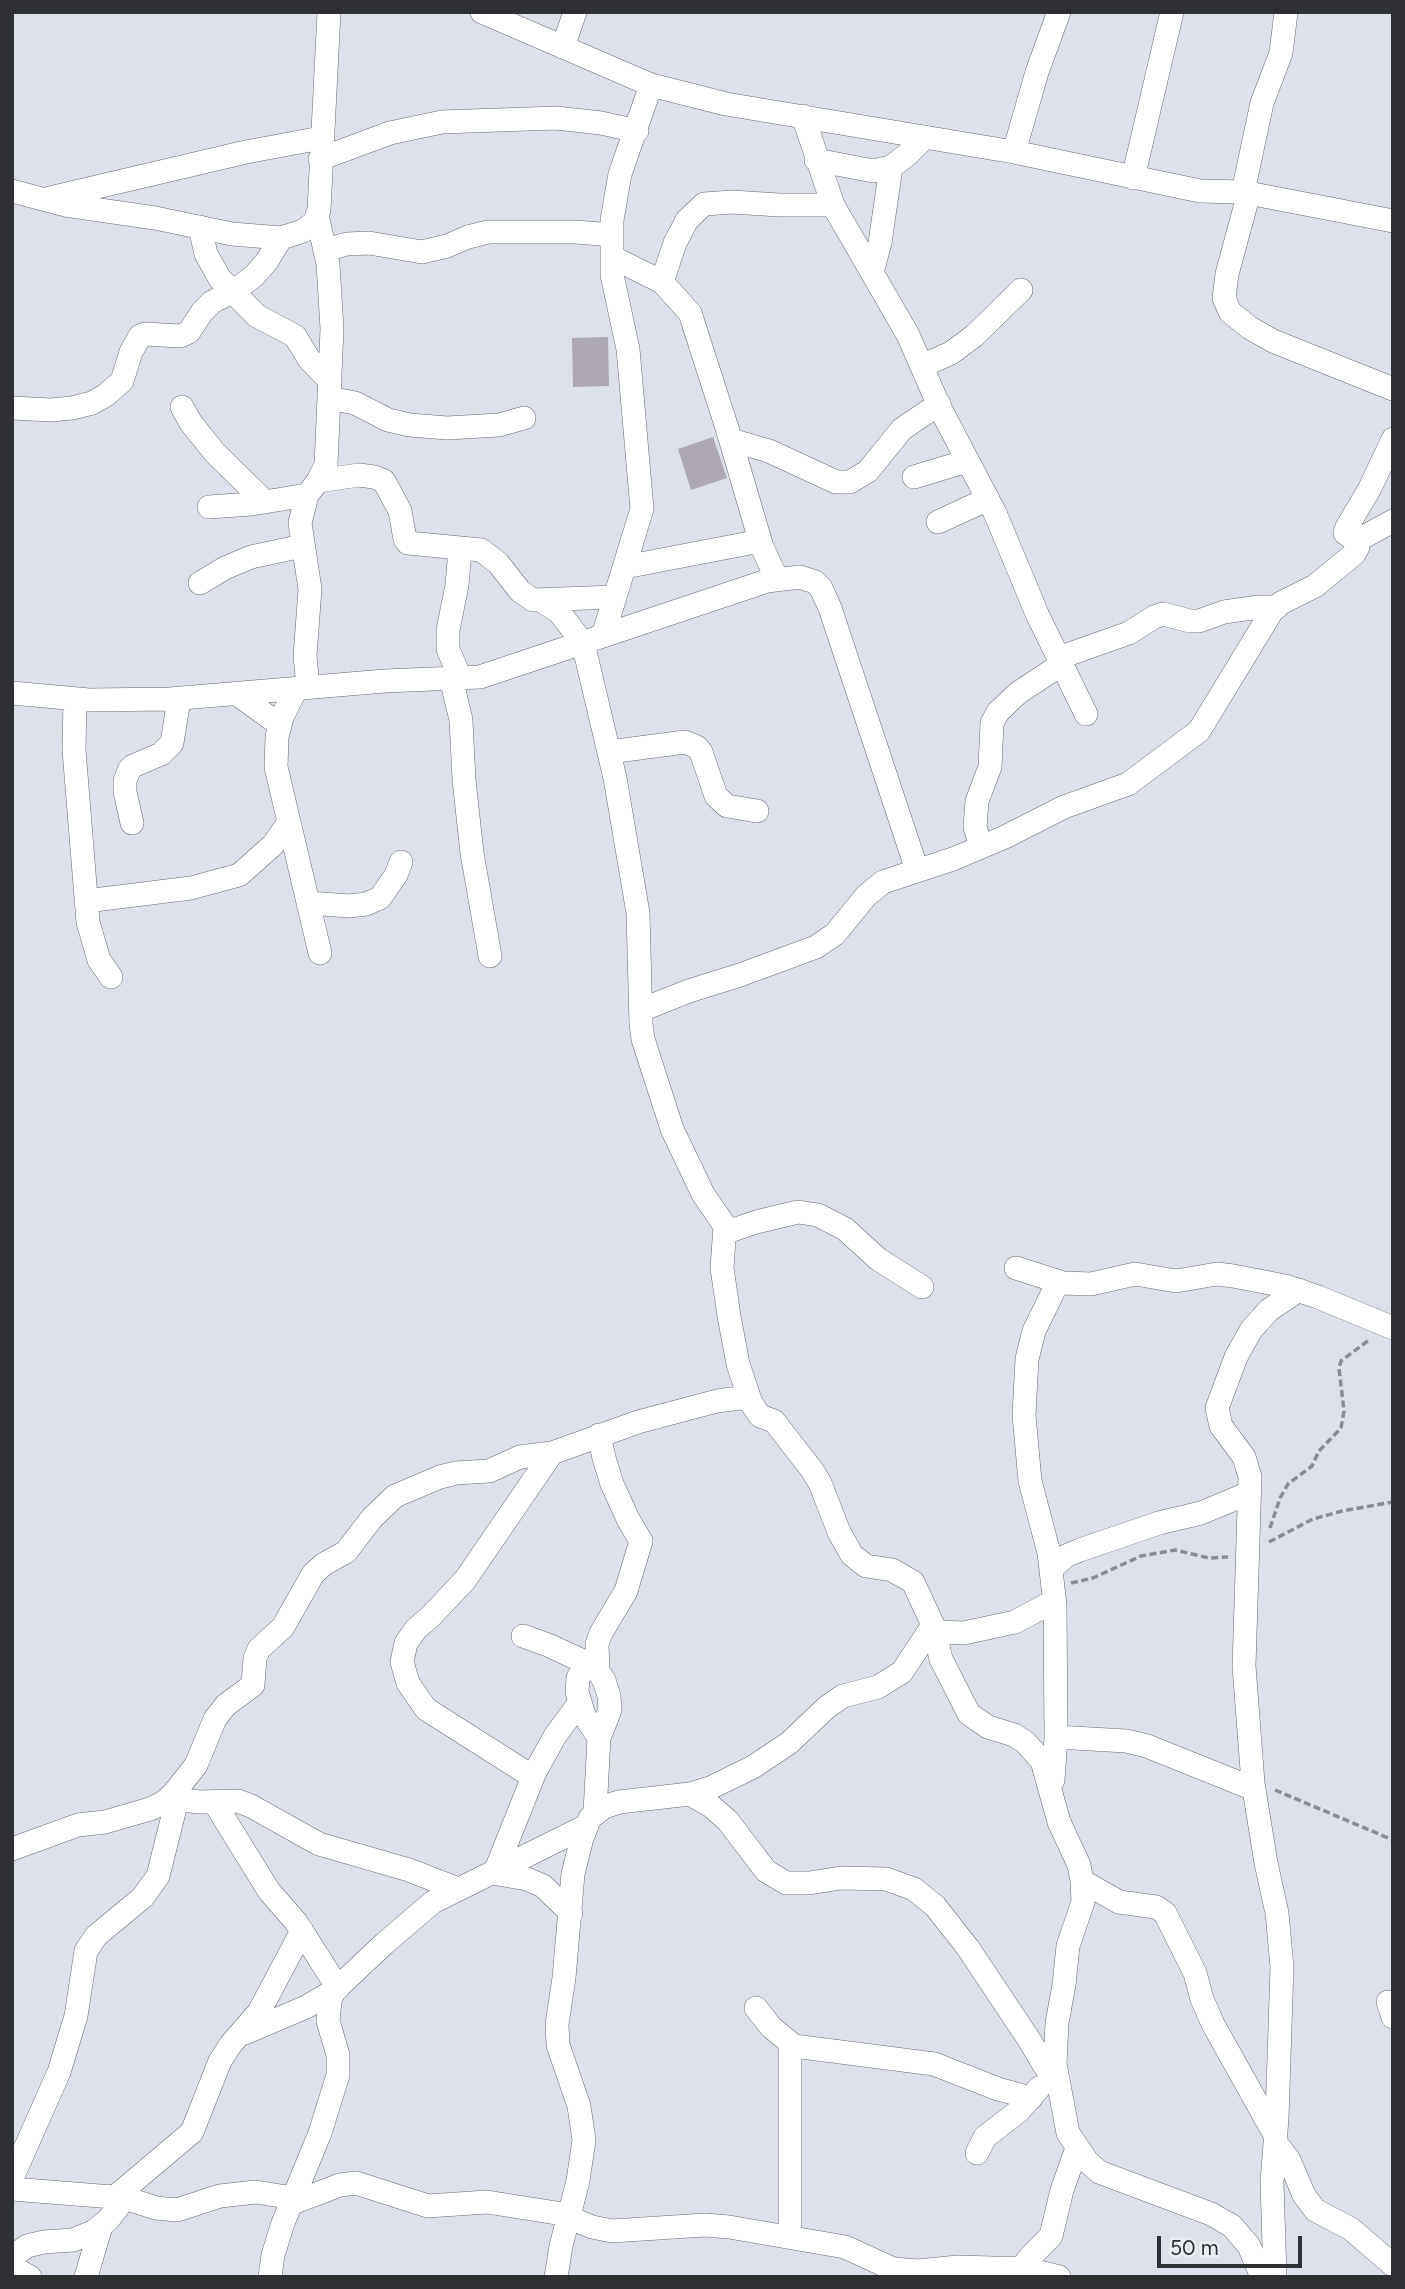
<!DOCTYPE html>
<style>
body{margin:0}
#map{position:relative;width:1405px;height:2289px;overflow:hidden;background:#dde1eb;font-family:Figtree,sans-serif}
canvas{display:block}
.frame{position:absolute;inset:0;border:14px solid #2e3034;pointer-events:none}
.scale{position:absolute;left:1157px;top:2236px;width:145px;height:32px;box-sizing:border-box;border:4px solid #2e3034;border-top:0;padding-left:9px;font-size:21px;line-height:24px;white-space:nowrap;color:#2e3034;-webkit-text-stroke:5px #eaeff9;paint-order:stroke}
</style>
<div id="map">
<canvas width="1405" height="2289"></canvas>
<div class="frame"></div>
<div class="scale">50 m</div>
</div>
<script>
const g = document.querySelector('canvas').getContext('2d');
g.lineJoin = 'round';
function fill(path, color) { g.fillStyle = color; g.fill(path, 'evenodd'); }
const shape = rows => new Path2D(rows.map(r => 'M' + r).join(''));
function trace(path, color, width, dash) { g.strokeStyle = color; g.lineWidth = width; g.lineCap = dash ? 'butt' : 'round'; g.setLineDash(dash || []); g.stroke(path); }
const building = shape([
 [608,337,609,386,573,387,572,338],
 [713,437,727,478,691,490,678,449]
]);
const path = shape([
 [1270,1528,1280,1498,1288,1484,1312,1466,1319,1451,1341,1428,1344,1411,1339,1368,1341,1361,1369,1340],
 [1269,1542,1313,1519,1342,1511,1393,1502],
 [1071,1583,1093,1578,1141,1556,1175,1550,1209,1558,1228,1557],
 [1275,1790,1393,1840]
]);
const minor = shape([
 [482,12,651,85,726,104,1014,152,1200,191,1243,192,1393,221],
 [563,47,575,12],
 [803,116,833,205,908,335,940,408,995,513,1038,616,1086,714],
 [1014,152,1037,72,1059,12],
 [320,159,390,133,442,122,556,118,601,123,637,131],
 [816,160,873,171,891,167,908,154,925,137],
 [1133,178,1172,12],
 [12,191,65,205,155,218,232,234,281,238,303,231,315,222,319,210,329,12],
 [1243,192,1262,103,1281,53,1286,12],
 [1249,193,1227,274,1224,298,1230,312,1250,328,1273,341,1393,389],
 [50,198,246,152,321,138],
 [200,227,206,254,220,279,257,316,295,336,309,359,330,381],
 [325,250,347,244,369,243,422,252,447,246,468,237,488,232,576,232,612,235],
 [612,257,662,282,690,313,727,428,762,547,777,579],
 [872,272,880,243,891,167],
 [662,282,675,243,687,220,704,204,732,202,779,205,833,205],
 [922,366,951,353,974,336,1021,290],
 [329,398,355,403,388,420,410,425,447,428,499,425,524,418],
 [182,407,191,423,215,453,265,502],
 [12,408,51,410,72,408,92,403,106,395,122,381,131,352,140,336,145,334,180,336,189,332,202,312,212,302,234,291,254,276,267,261,281,238],
 [731,440,769,451,836,482,850,482,868,471,902,429,939,404],
 [914,477,967,461],
 [318,481,359,475,374,477,384,481,400,511,405,539,408,543,481,550,498,563,520,591,533,600,615,597],
 [209,507,252,504,307,495],
 [938,522,988,499],
 [1356,541,1393,521],
 [625,567,760,541],
 [200,583,225,568,251,557,302,546],
 [542,601,559,612,583,643,615,778,638,913,641,1024,643,1039,672,1129,703,1194,725,1226,733,1230,756,1222,798,1212,818,1215,845,1229,878,1259,922,1287],
 [603,636,642,509,628,349,612,275,612,220,620,174,651,85],
 [1058,658,1129,633,1154,617,1163,614,1190,621,1199,621,1224,612,1259,607,1277,607],
 [451,678,461,720,464,780,472,853,490,956],
 [460,678,448,649,448,630,457,585,460,550],
 [308,687,305,656,310,589,300,523,307,495,318,481,326,465,332,329,328,264,317,215],
 [296,689,282,717,277,737,276,767,320,953],
 [12,693,89,700,170,699,385,681,480,677,767,581,800,577,815,582,821,588,830,608,917,870],
 [237,694,280,725],
 [75,699,74,750,88,922,99,960,111,977],
 [609,752,685,742,697,747,701,752,716,796,727,806,757,811],
 [132,823,125,792,125,781,129,770,133,766,161,754,172,743,179,699],
 [981,847,975,827,977,801,990,767,992,723,998,712,1018,693,1062,664],
 [86,901,191,888,239,875,273,845,289,822],
 [308,903,350,906,366,904,380,898,396,875,401,862],
 [641,1010,689,991,740,975,816,947,835,934,866,896,883,882,953,859,1005,837,1064,807,1128,784,1199,731,1272,611,1281,603,1315,586,1354,554,1358,547,1356,541,1345,533,1347,527,1370,488,1393,439],
 [725,1226,722,1268,729,1316,738,1364,751,1403,760,1416,774,1421,812,1470,820,1483,839,1532,852,1555,866,1566,892,1570,913,1582,933,1625,941,1659,969,1714,988,1727,1014,1735,1025,1742,1042,1761,1059,1822,1079,1865,1082,1881,1083,1902,1068,1946,1064,1985,1057,2023,1055,2064,1068,2133,1087,2161,1099,2172,1211,2214,1232,2226,1249,2246,1262,2277],
 [1016,1268,1063,1283,1091,1284,1135,1274,1176,1281,1217,1274,1233,1276,1285,1286,1318,1297,1393,1328],
 [1051,1569,1066,1556,1080,1550,1159,1523,1201,1513,1249,1493],
 [935,1632,964,1633,1015,1622,1054,1601],
 [523,1636,548,1645,587,1663,598,1671,604,1680,609,1696,610,1710,599,1738,595,1812],
 [587,1663,578,1678,577,1692,584,1715,599,1738],
 [598,1671,597,1644,601,1633,626,1591,641,1541,629,1521,612,1484,604,1458,599,1435],
 [1056,1737,1126,1741,1147,1746,1254,1789],
 [533,1777,426,1709,408,1683,402,1662,406,1643,416,1629,431,1616,465,1580,552,1453],
 [1053,1780,1056,1737,1055,1605,1049,1553,1030,1481,1024,1415,1027,1359,1034,1331,1058,1282],
 [690,1794,711,1806,728,1821,766,1871,786,1883,809,1883,841,1878,886,1879,914,1889,935,1906,968,1948,1028,2038,1055,2083],
 [175,1799,199,1802,238,1801,251,1806,319,1844,409,1870,458,1889],
 [214,1802,269,1891,296,1922,338,1988],
 [12,1849,78,1825,105,1822,150,1809,163,1803,174,1793,196,1765,215,1719,226,1705,253,1685,255,1658,259,1649,283,1627,313,1574,324,1564,346,1552,372,1518,395,1496,440,1477,456,1473,489,1471,520,1457,552,1453,638,1422,717,1401,748,1397],
 [495,1872,535,1772,555,1736,580,1702],
 [492,1873,527,1879,543,1886,571,1913],
 [1082,1881,1119,1902,1156,1907,1165,1913,1195,1973,1202,1999,1213,2024,1276,2137],
 [1388,2002,1393,2017],
 [756,2008,771,2027,794,2046,934,2064,998,2089,1031,2098],
 [245,2033,306,2007,334,1991],
 [790,2044,790,2237],
 [1276,2143,1289,2160,1304,2195,1315,2210,1351,2229,1393,2265],
 [977,2153,985,2137,1019,2111,1039,2088],
 [12,2178,59,2072,76,2016,86,1951,96,1936,143,1897,158,1876,175,1808,176,1790],
 [12,2189,125,2198,156,2208,177,2210,220,2196,256,2192,293,2198],
 [115,2197,192,2132,220,2061,231,2044,259,2012,302,1931],
 [290,2204,340,2185,356,2183,428,2206,487,2202,569,2215],
 [568,2217,592,2227,612,2231,705,2225,729,2227,845,2247,893,2269,918,2271,958,2267,1027,2269,1059,2277],
 [12,2257,27,2246,44,2242,73,2240,93,2232,108,2220,125,2198],
 [12,2267,30,2277],
 [1025,2269,1026,2262,1032,2255,1051,2236,1062,2190,1077,2148],
 [86,2277,101,2226],
 [270,2277,273,2255,283,2223,320,2133,338,2075,338,2055,328,2021,330,2001,334,1991,385,1943,433,1902,586,1826],
 [556,2277,561,2246,578,2181,584,2140,579,2106,558,2045,557,2024,564,1978,573,1874,582,1838,590,1818,604,1807,619,1802,690,1794,710,1788,753,1767,789,1743,827,1707,843,1696,878,1687,902,1672,933,1625],
 [1275,2277,1272,2182,1277,2118,1282,1967,1277,1913,1266,1863,1253,1783,1244,1666,1250,1477,1244,1457,1221,1426,1217,1408,1236,1357,1251,1330,1269,1310,1299,1290]
]);
fill(building, '#ada8b1');
trace(minor, '#656972', 24);
trace(path, '#898c94', 3.5, [7, 3.5]);
trace(minor, '#fff', 23);
</script>
